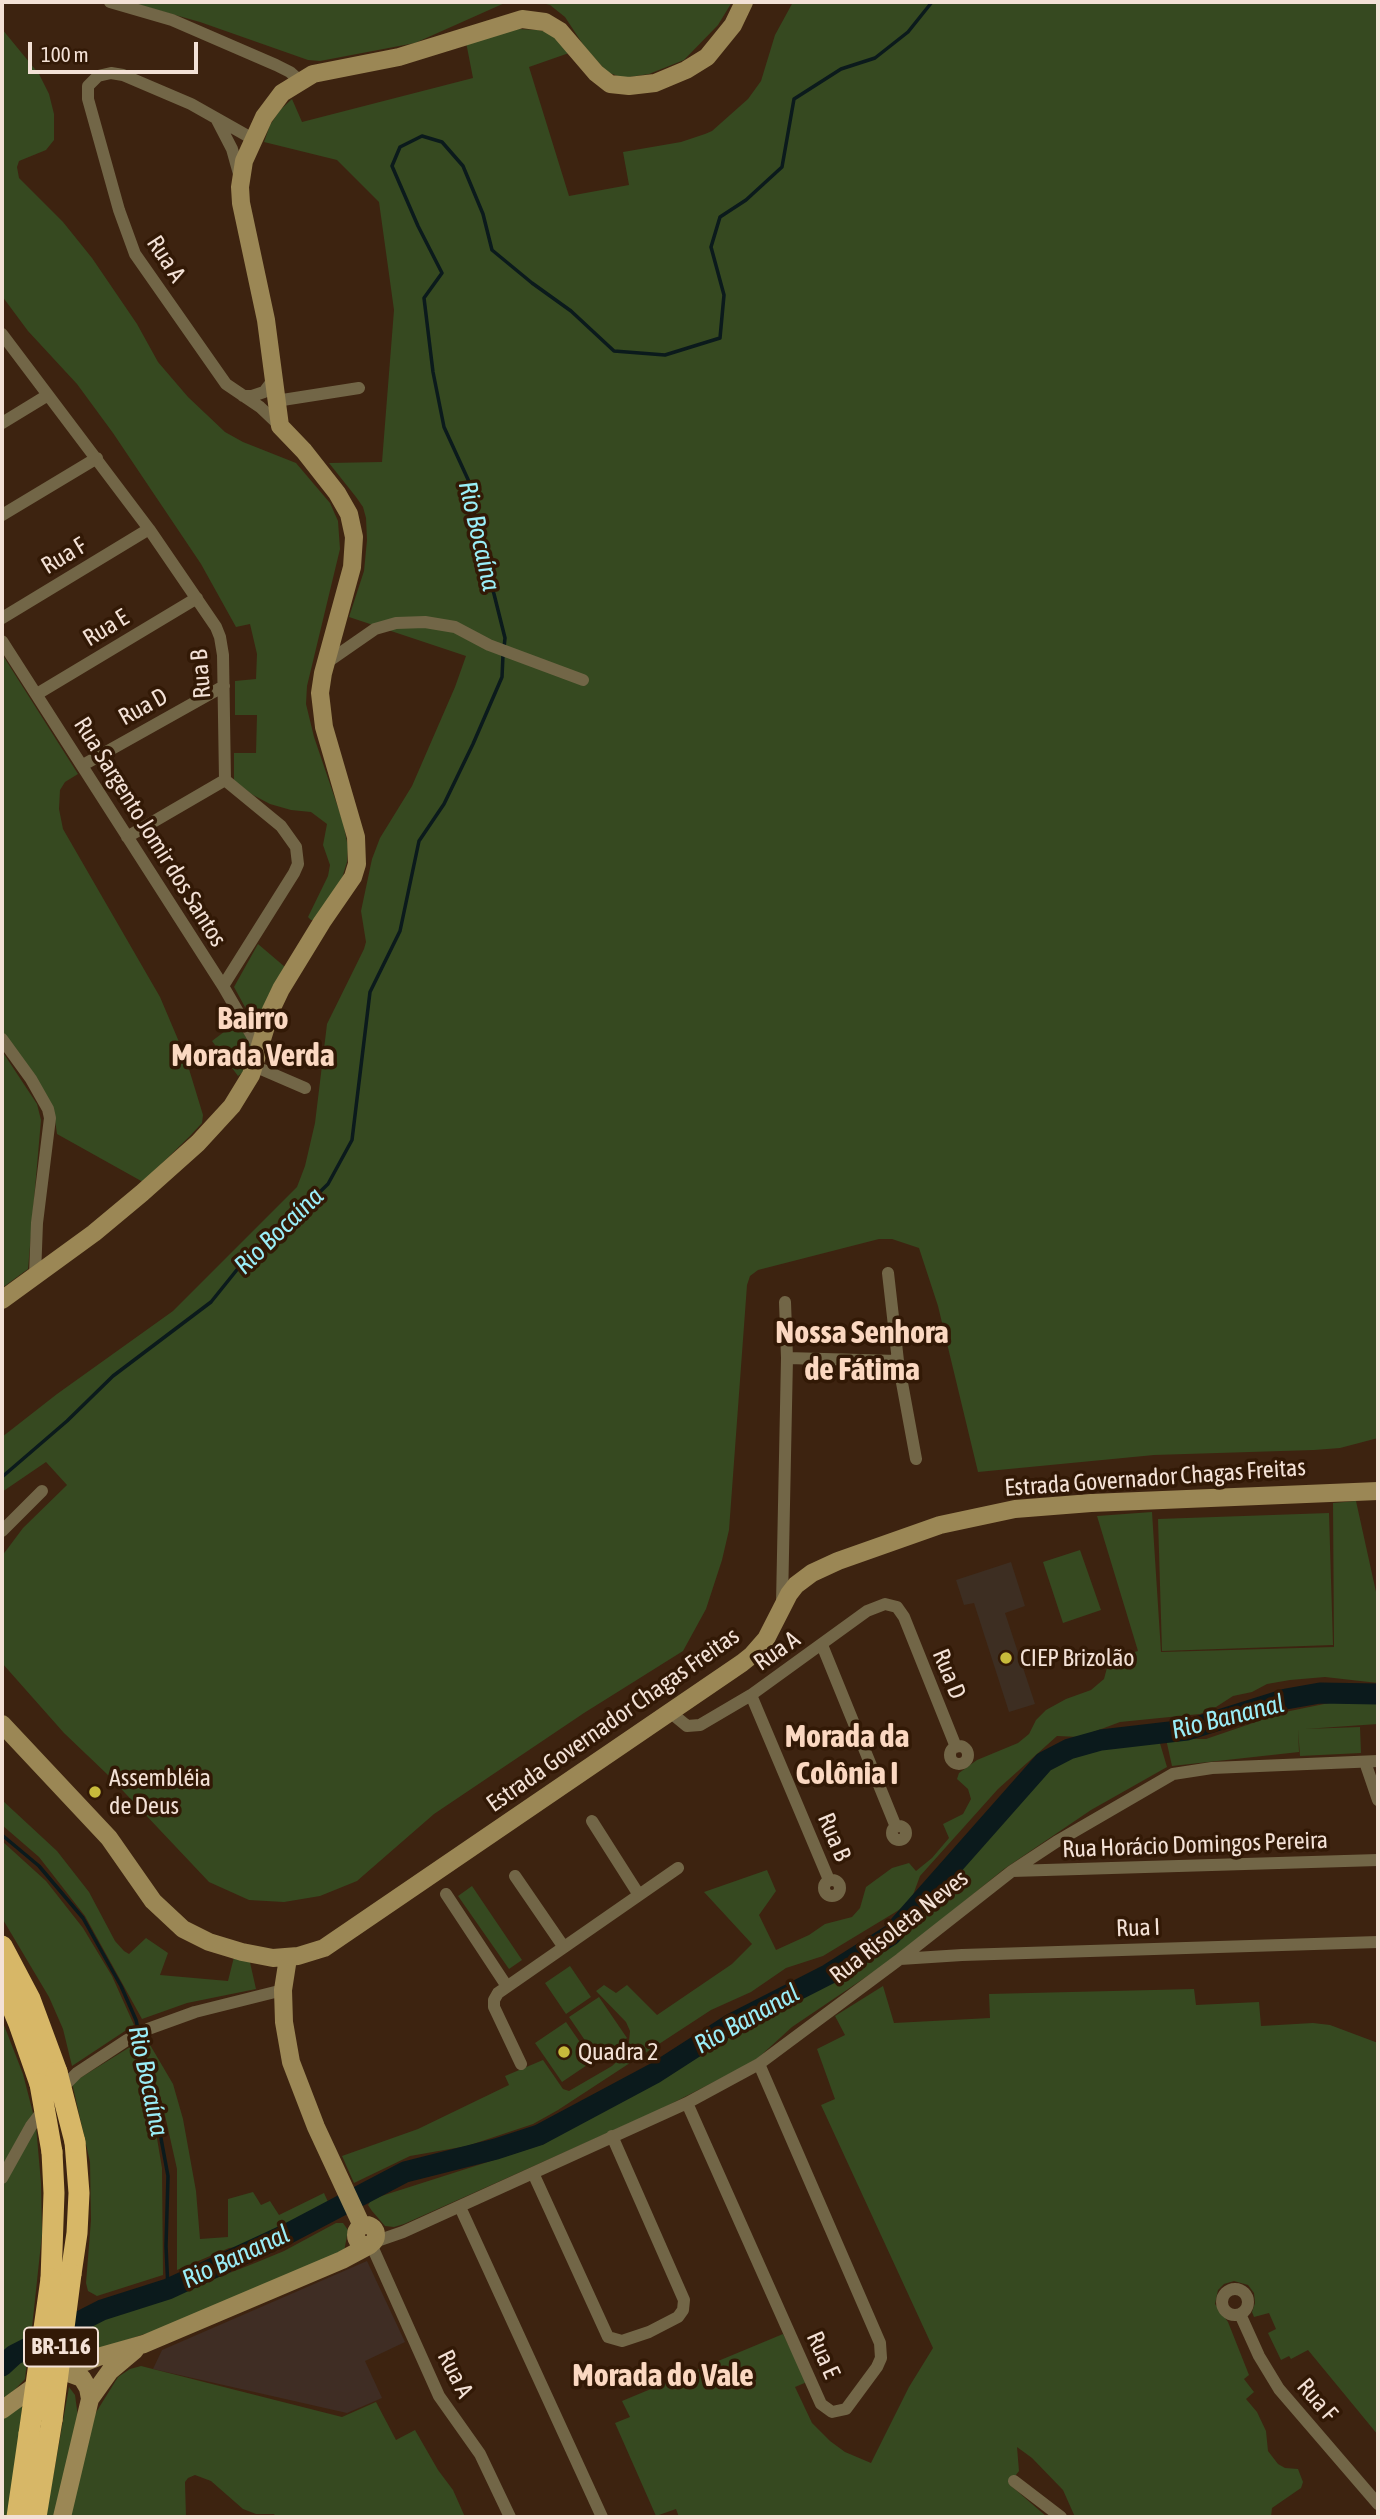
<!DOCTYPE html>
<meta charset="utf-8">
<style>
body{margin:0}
#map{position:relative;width:1380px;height:2519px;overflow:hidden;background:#3d2310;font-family:"Asap Condensed",sans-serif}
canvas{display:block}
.frame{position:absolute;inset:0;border:4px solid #f3e1d6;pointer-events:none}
.scale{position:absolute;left:28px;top:42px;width:170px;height:32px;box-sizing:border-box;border:4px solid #f3e1d6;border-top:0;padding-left:9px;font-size:21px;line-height:24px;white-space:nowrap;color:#f3e1d6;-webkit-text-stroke:5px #321906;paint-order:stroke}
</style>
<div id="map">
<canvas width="1380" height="2519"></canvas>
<div class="frame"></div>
<div class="scale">100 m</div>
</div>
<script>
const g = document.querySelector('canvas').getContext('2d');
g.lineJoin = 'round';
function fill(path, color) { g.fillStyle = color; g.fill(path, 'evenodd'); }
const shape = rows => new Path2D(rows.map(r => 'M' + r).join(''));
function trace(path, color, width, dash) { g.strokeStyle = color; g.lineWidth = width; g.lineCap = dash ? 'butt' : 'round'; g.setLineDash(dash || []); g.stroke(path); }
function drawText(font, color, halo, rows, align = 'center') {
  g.font = font + ' "Asap Condensed",sans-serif'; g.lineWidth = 7; g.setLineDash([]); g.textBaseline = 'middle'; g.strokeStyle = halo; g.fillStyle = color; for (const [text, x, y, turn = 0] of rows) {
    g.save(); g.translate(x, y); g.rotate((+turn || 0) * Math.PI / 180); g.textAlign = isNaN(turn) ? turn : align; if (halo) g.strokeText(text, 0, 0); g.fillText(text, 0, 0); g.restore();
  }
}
const industrial = shape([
 [367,2261,405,2342,365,2361,382,2398,347,2413,153,2369,162,2350]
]);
const education = shape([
 [1011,1562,1025,1606,1005,1613,1035,1704,1009,1712,974,1603,964,1605,956,1580]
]);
const green = shape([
 [129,2,507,2,415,43,320,61,308,60,200,22],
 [538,2,732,2,718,25,684,60,649,74,623,78,607,72,584,46,565,17,550,5],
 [793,2,1378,2,1378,1438,1340,1448,1314,1450,1154,1455,978,1472,938,1306,919,1248,892,1239,879,1239,758,1270,750,1276,747,1285,729,1530,722,1560,706,1609,683,1651,584,1713,434,1814,357,1881,320,1896,284,1902,249,1900,209,1882,108,1775,64,1733,2,1663,2,1556,23,1528,67,1485,46,1462,2,1492,2,1437,57,1394,173,1311,297,1187,305,1166,315,1123,327,1024,364,949,366,942,361,911,372,859,380,838,412,786,455,687,466,656,349,617,364,571,367,540,366,518,363,507,356,497,329,463,382,462,394,310,379,202,337,160,264,142,270,125,280,110,292,99,302,122,473,78,466,42,518,29,538,30,552,33,569,53,529,67,569,196,629,185,623,152,681,142,705,134,712,131,748,99,761,81,775,35],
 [2,29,39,74,49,94,54,114,54,140,46,150,19,161,17,167,19,178,63,222,92,258,137,324,158,362,188,397,225,432,243,442,296,463,330,503,338,521,340,549,307,686,306,704,314,737,343,822,348,847,347,862,339,888,315,920,311,920,308,917,328,876,330,865,323,845,327,824,311,812,291,810,270,804,253,795,234,781,234,753,256,753,257,715,235,715,235,681,256,679,257,654,250,624,236,627,201,564,113,433,77,384,28,331,2,296],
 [2,654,78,774,65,782,60,790,59,809,63,829,160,997,185,1056,203,1115,202,1123,190,1136,143,1182,57,1134,54,1113,22,1058,2,1032],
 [258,944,285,967,257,1029,234,987],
 [237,1022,252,1047,246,1070,238,1076,212,1041],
 [2,1051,37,1104,41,1120,28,1269,2,1288],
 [1356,1501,1378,1601,1378,1683,1325,1677,1290,1680,1267,1684,1252,1692,1233,1696,1216,1707,1200,1714,1120,1722,1080,1737,1057,1736,998,1789,920,1876,910,1903,894,1913,823,1956,786,1968,751,1992,711,2010,558,2110,533,2124,467,2146,410,2156,354,2183,342,2156,418,2129,509,2085,505,2076,543,2060,563,2089,569,2091,612,2066,628,2051,630,2031,626,2022,596,1991,604,1985,616,1993,627,1985,657,2015,732,1964,752,1944,704,1892,767,1870,776,1891,759,1915,776,1950,809,1935,825,1924,852,1917,860,1908,866,1887,892,1868,909,1863,916,1871,932,1858,949,1838,943,1824,963,1814,971,1799,968,1789,957,1779,959,1773,977,1760,1018,1743,1029,1734,1036,1720,1046,1710,1066,1699,1091,1690,1104,1679,1108,1664,1118,1657,1138,1651,1097,1516,1152,1512,1161,1652,1334,1647,1333,1503],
 [1329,1513,1333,1645,1162,1651,1158,1519],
 [1080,1550,1101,1610,1063,1623,1043,1562],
 [1378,1701,1378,1724,1305,1729,1360,1727,1361,1753,1300,1756,1298,1729,1299,1752,1172,1766,1166,1739,1206,1739,1285,1712,1329,1703],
 [1159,1740,1167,1767,1091,1810,1004,1869,897,1956,792,2027,758,2058,743,2067,659,2110,404,2224,394,2227,385,2226,372,2211,368,2205,372,2199,544,2144,726,2029,771,2006,783,2003,853,1964,894,1936,1006,1808,1039,1774,1052,1765,1087,1750],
 [2,1800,57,1851,89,1892,115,1941,124,1951,129,1954,146,1938,168,1953,160,1975,228,1981,234,1957,249,1958,256,1989,187,2003,142,2019,85,1916,39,1857,2,1825],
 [2,1841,46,1881,83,1928,112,1976,134,2025,72,2066,63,2029,49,1997,2,1918],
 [472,1886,522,1960,509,1969,458,1896],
 [570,1966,591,1997,566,2014,545,1983],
 [883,1986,894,2023,990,2018,989,1994,1194,1989,1196,2005,1259,2002,1261,2026,1313,2023,1330,2025,1378,2043,1378,2435,1308,2350,1291,2359,1289,2356,1281,2360,1268,2333,1276,2329,1269,2313,1254,2317,1252,2312,1255,2303,1254,2293,1248,2285,1234,2281,1224,2284,1218,2290,1215,2304,1228,2322,1249,2375,1244,2379,1254,2392,1246,2399,1257,2412,1266,2431,1268,2451,1278,2464,1285,2468,1298,2469,1303,2482,1301,2488,1272,2508,1271,2517,1075,2517,1063,2490,1032,2458,1017,2447,1019,2471,1009,2484,1047,2517,679,2517,676,2509,656,2516,615,2423,630,2417,622,2401,783,2334,807,2382,795,2387,812,2423,830,2441,845,2452,871,2463,909,2387,933,2348,821,2105,835,2099,817,2049,845,2035,835,2016],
 [599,1997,627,2038,597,2058,569,2017],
 [2,2020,23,2074,34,2117,2,2168],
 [566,2022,593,2061,562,2082,535,2043],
 [146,2038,173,2084,183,2119,196,2191,200,2239,228,2237,228,2199,253,2192,261,2205,270,2201,279,2215,324,2193,328,2202,326,2208,264,2243,229,2248,177,2270,177,2169,162,2102,141,2041],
 [138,2042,148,2085,162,2168,163,2275,97,2296,88,2291,86,2283,91,2220,90,2162,72,2083],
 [36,2126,41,2183,42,2234,31,2337,2,2356,2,2185],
 [336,2223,343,2223,348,2230,344,2252,163,2328,74,2357,78,2327,130,2308,173,2295,255,2263,284,2251],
 [28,2352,25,2379,2,2403,2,2373],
 [141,2366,342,2417,376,2402,396,2440,415,2430,438,2470,453,2490,465,2517,276,2517,274,2514,256,2514,243,2509,211,2481,195,2475,188,2478,185,2482,186,2517,69,2517,95,2414,118,2377,130,2369],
 [69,2387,75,2395,78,2417,56,2517,46,2517],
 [23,2400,10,2517,2,2517,2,2422,5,2416]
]);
const stream = shape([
 [504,648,505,638,494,594,478,545,471,486,444,427,433,372,424,298,442,273,418,226,392,166,400,147,422,136,442,142,463,166,483,214,492,250,532,283,571,311,614,351,665,355,720,338,724,295,711,247,720,217,746,200,782,167,794,99,841,69,875,58,908,32,932,2],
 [2,1477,67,1421,113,1376,211,1302,244,1261,284,1227,328,1184,352,1140,370,992,400,931,419,841,444,804,473,744,502,677,503,655],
 [2,1835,39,1866,83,1918,121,1986,136,2020,152,2090,168,2176,166,2246,168,2289]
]);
const river = shape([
 [2,2366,14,2355,102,2310,168,2289,289,2233,405,2172,496,2149,539,2135,655,2073,731,2024,829,1974,891,1935,1044,1762,1069,1749,1101,1740,1187,1730,1286,1699,1320,1693,1378,1694]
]);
const street = shape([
 [110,2,172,20,276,65,290,72,300,81],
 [217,120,232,149,239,174],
 [253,139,191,104,123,75,111,73,98,76,88,86,88,99,119,210,135,254,226,384,260,407,280,426],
 [2,334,149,529,216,627,220,637,223,655,225,780,281,826,296,847,298,864,294,873,223,986],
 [243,396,252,396,264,392,273,380],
 [276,401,359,388],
 [2,423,48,395],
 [2,515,97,458],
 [2,618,149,529],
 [2,641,223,986,259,1048],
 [326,663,375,629,396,623,425,622,455,627,489,645,583,680],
 [37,694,197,598],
 [83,765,224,686],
 [127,837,225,780],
 [2,1039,31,1079,48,1109,50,1118,37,1223,35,1275],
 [254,1066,305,1088],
 [888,1273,898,1361,916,1459],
 [787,1358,898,1361],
 [2,1531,42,1491],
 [782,1603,787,1358,785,1302],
 [822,1645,896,1827],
 [751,1695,829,1880],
 [670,1712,687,1726,700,1725,751,1695,867,1611,885,1604,897,1607,904,1617,956,1747],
 '950 1755a9 9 0 1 1 18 0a9 9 0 1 1-18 0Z',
 [1365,1762,1378,1800],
 [592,1821,639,1895],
 '892 1833a7 7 0 1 1 14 0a7 7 0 1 1-14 0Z',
 [1012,1871,1378,1860],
 [515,1876,563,1946],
 '824 1888a8 8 0 1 1 16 0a8 8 0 1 1-16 0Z',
 [446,1894,506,1985],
 [900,1959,962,1955,1378,1942],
 [521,2064,494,2007,494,2000,498,1993,678,1868],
 [60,2090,77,2073,127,2040,148,2029,195,2012,283,1990],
 [687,2103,821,2404,832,2412,846,2409,877,2367,881,2358,880,2343,759,2064],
 [533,2173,608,2337,622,2341,649,2332,678,2317,683,2310,684,2300,612,2136],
 [2,2178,31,2126,44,2109],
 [460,2207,602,2517],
 [374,2242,403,2232,687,2103,759,2064,900,1959,1012,1871,1056,1842,1173,1774,1212,1768,1378,1761],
 [371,2244,439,2396,480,2454,510,2517],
 '1222 2302a13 13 0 1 1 26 0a13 13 0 1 1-26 0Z',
 [1240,2314,1259,2356,1279,2389,1378,2504],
 [1014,2481,1061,2517]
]);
const secondary = shape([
 [2,1300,94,1233,142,1193,198,1143,232,1106,251,1075,271,1010,281,989,322,922,353,877,357,864,356,837,324,727,320,693,323,673,352,567,354,537,349,514,337,493,304,451,280,426,266,320,241,203,240,187,244,161,264,117,282,93,313,74,399,57,522,19,545,22,560,31,596,73,610,84,629,86,655,83,686,70,707,57,733,25,744,2],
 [2,1724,109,1838,153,1901,183,1929,209,1942,242,1952,273,1958,298,1956,324,1948,742,1663,752,1655,766,1639,789,1594,796,1585,812,1573,838,1561,940,1525,1015,1509,1091,1503,1378,1491],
 [288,1958,283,1990,284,2022,291,2062,316,2127,362,2226],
 '356 2235a10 10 0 1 1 20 0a10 10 0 1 1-20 0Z',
 [62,2371,98,2357,144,2344,342,2260,370,2245],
 [2,2410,39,2383,63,2371,82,2378,88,2388,90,2399],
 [62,2517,90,2399,110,2371,135,2350]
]);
const highway = shape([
 [2,1946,30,1999,57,2072],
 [2,1983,19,2024,40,2084],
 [71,2274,77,2233,79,2193,75,2142],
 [51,2279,54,2193,52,2152],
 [17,2517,29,2434],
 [36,2517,52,2420]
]);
const highwayBridge = shape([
 [57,2072,75,2142],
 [40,2084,52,2152],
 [52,2420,71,2274],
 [29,2434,51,2279]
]);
const markers = [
 [1006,1658,7,"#c8bb3b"],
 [95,1792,7,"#c8bb3b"],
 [564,2052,7,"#c8bb3b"]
];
const shields = [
 [61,2347,74]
];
const shieldNames = [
 ["BR-116",61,2347]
];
const streetNames = [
 ["Rua A",166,259,57],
 ["Rua F",64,556,-31],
 ["Rua E",106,628,-31],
 ["Rua B",201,674,-94],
 ["Rua D",143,707,-29],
 ["Rua Sargento Jomir dos Santos",150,832,58],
 ["Estrada Governador Chagas Freitas",1155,1478,-4],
 ["Rua A",777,1651,-35],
 ["Rua D",949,1674,68],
 ["Estrada Governador Chagas Freitas",613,1720,-35],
 ["Rua B",834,1837,67],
 ["Rua Horácio Domingos Pereira",1195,1845,-2],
 ["Rua Risoleta Neves",899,1927,-38],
 ["Rua I",1138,1928,-2],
 ["Rua E",823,2355,66],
 ["Rua A",455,2374,63],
 ["Rua F",1317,2400,49]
];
const poiNames = [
 ["CIEP Brizolão",1020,1658],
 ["Assembléia",109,1778],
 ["de Deus",109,1806],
 ["Quadra 2",578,2052]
];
const waterNames = [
 ["Rio Bocaína",479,536,77],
 ["Rio Bocaína",279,1231,-44],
 ["Rio Bananal",1228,1717,-14],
 ["Rio Bananal",747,2019,-29],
 ["Rio Bocaína",148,2081,78],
 ["Rio Bananal",236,2257,-25]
];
const districtNames = [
 ["Bairro",253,1019],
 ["Morada Verda",253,1056],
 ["Nossa Senhora",862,1333],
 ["de Fátima",862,1370],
 ["Morada da",847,1737],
 ["Colônia I",847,1774],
 ["Morada do Vale",663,2376]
];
fill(industrial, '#3f2d24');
fill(education, '#3d2e22');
fill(green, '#364920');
trace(stream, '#0b1a1c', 3.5);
trace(river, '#0b1a1c', 21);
trace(street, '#726647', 12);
trace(secondary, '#9b8755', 18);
trace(highway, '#d7b767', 21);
trace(highwayBridge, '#d7b767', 21);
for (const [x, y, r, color] of markers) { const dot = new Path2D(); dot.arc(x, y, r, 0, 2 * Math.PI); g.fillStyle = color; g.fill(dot); trace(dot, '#321906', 2.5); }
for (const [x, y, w] of shields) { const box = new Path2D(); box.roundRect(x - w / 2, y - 19.5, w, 39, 5); g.fillStyle = '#321906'; g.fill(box); trace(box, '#f3e1d6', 2); }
drawText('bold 23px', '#f3e1d6', null, shieldNames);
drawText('24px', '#f3e1d6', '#321906', streetNames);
drawText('24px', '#f3e1d6', '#321906', poiNames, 'left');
drawText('italic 26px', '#9aedf7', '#321906', waterNames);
drawText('bold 32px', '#fbd8c1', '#321906', districtNames);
</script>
